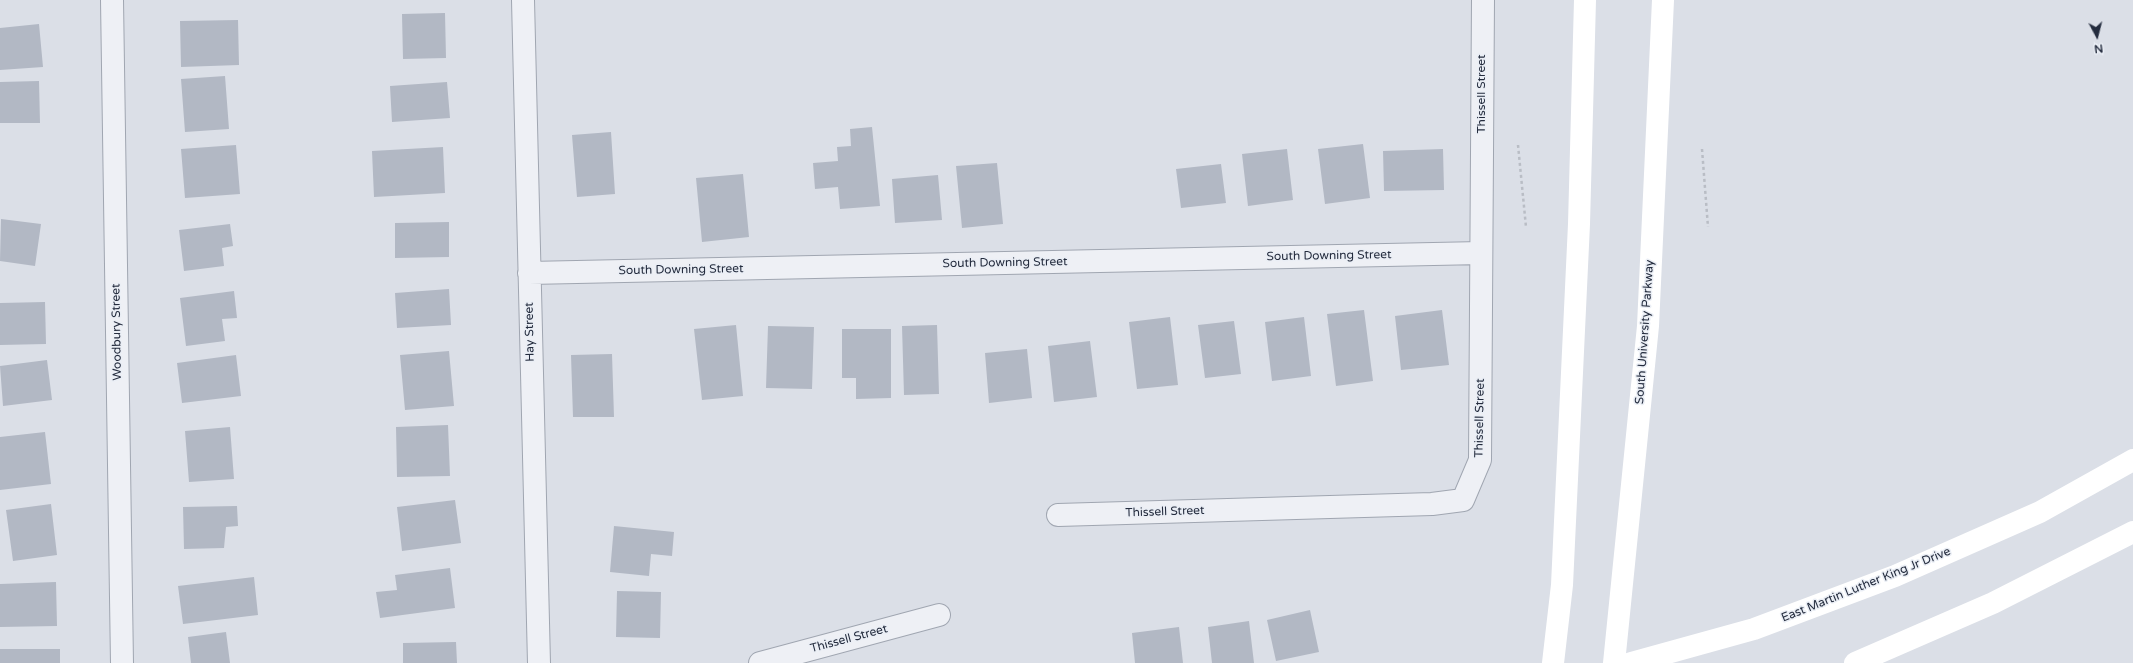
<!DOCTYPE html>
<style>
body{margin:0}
#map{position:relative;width:2133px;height:663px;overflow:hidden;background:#dbdfe7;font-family:"Varela Round",sans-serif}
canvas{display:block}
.north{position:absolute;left:2077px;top:16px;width:40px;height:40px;-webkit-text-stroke:3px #eaeef5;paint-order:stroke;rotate:173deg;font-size:11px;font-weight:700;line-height:16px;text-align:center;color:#242c3e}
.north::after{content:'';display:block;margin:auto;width:14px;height:18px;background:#242c3e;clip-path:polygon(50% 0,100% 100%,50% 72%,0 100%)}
</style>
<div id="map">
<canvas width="2133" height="663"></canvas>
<div class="north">N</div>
</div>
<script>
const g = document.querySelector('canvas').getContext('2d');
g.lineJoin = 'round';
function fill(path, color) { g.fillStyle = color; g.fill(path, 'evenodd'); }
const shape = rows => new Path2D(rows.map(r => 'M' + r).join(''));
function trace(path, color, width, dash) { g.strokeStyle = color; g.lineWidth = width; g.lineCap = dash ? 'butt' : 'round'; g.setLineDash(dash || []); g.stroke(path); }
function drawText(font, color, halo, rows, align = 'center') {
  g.font = font + ' "Varela Round",sans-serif'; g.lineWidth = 3; g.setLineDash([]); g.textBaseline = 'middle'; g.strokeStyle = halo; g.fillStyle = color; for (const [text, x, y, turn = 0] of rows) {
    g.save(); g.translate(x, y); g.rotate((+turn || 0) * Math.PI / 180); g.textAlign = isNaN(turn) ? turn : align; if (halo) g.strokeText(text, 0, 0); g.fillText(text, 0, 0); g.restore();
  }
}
const building = shape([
 [445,13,446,58,403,59,402,14],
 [238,20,239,65,181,67,180,21],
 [39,24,43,67,0,70,0,28],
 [225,76,229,129,185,132,181,79],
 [39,81,40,123,0,123,0,82],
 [447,82,450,118,392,122,390,86],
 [872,127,880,206,840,209,838,187,815,189,813,163,838,161,837,147,851,146,850,129],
 [611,132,615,194,577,197,572,135],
 [1363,144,1370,198,1325,204,1318,149],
 [236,145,240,194,185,198,181,149],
 [443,147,445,193,374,197,372,151],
 [1287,149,1293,200,1248,206,1242,154],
 [1443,149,1444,190,1384,191,1383,151],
 [997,163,1003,224,962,228,956,166],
 [1221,164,1226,203,1181,208,1176,169],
 [743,174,749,237,702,242,696,178],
 [938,175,942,220,895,223,892,179],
 [1,219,41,224,35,266,0,261],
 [449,222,449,257,395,258,395,223],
 [230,224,233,246,222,248,224,266,184,271,179,230],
 [449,289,451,325,397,328,395,293],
 [234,291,237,318,222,319,225,341,186,346,180,298],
 [45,302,46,344,0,345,0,303],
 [1364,310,1373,381,1336,386,1327,314],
 [1442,310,1449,365,1401,370,1395,316],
 [1170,317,1178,385,1137,389,1129,322],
 [1304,317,1311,376,1272,381,1265,322],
 [1234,321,1241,374,1205,378,1198,325],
 [736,325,743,396,702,400,694,329],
 [937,325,939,394,904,395,902,326],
 [768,326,814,327,812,389,766,388],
 [842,329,891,329,891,398,856,399,856,378,842,378],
 [1090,341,1097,397,1054,402,1048,346],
 [1027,349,1032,398,989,403,985,353],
 [449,351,454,406,405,410,400,355],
 [612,354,614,417,573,417,571,355],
 [236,355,241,396,182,403,177,363],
 [47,360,52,400,3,406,0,366],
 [448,425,450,476,397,477,396,427],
 [230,427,234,479,189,482,185,431],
 [45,432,51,484,0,490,0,437],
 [455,500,461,543,402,551,397,507],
 [51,504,57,555,13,561,6,510],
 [237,506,238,526,226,527,224,548,184,549,183,507],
 [614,526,674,532,672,556,651,554,649,576,610,572],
 [450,568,455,608,380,618,376,592,397,590,395,575],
 [254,577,258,615,183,624,178,586],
 [56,582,57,626,0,627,0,584],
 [617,591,661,592,660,638,616,637],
 [1310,610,1319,652,1276,661,1267,620],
 [1249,621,1254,663,1212,663,1208,627],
 [1179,627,1183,663,1135,663,1132,633],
 [226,632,230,663,191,663,188,637],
 [456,642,457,663,403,663,403,643],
 [0,649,60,649,60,663,0,663]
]);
const path = shape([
 [1518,145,1526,227],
 [1702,149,1708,227]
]);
const minor = shape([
 [112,0,122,663],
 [523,0,539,663],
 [529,273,1481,253],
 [1058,515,1432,504,1463,500,1480,460,1483,0],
 [760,663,939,615]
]);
const secondary = shape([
 [1553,663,1562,585,1579,224,1585,0],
 [1614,663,1648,326,1663,0],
 [1631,663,1754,629,1895,576,2040,512,2133,460],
 [1855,663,1993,603,2133,532]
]);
const streetNames = [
 ["Thissell Street",1482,94,-90],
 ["South Downing Street",1329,256,-1],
 ["South Downing Street",1005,263,-1],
 ["South Downing Street",681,270,-1],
 ["Woodbury Street",117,332,-91],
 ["Hay Street",530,332,-91],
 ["South University Parkway",1645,332,-86],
 ["Thissell Street",1480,418,-89],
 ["Thissell Street",1165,512,-2],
 ["East Martin Luther King Jr Drive",1866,585,-22],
 ["Thissell Street",849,639,-15]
];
fill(building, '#b2b8c4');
trace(minor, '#a0a6b1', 24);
trace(path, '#b9bdc5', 2.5, [3, 3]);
trace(minor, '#eef0f5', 22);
trace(secondary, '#fff', 22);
drawText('12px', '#242c3e', '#eaeef5', streetNames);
</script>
